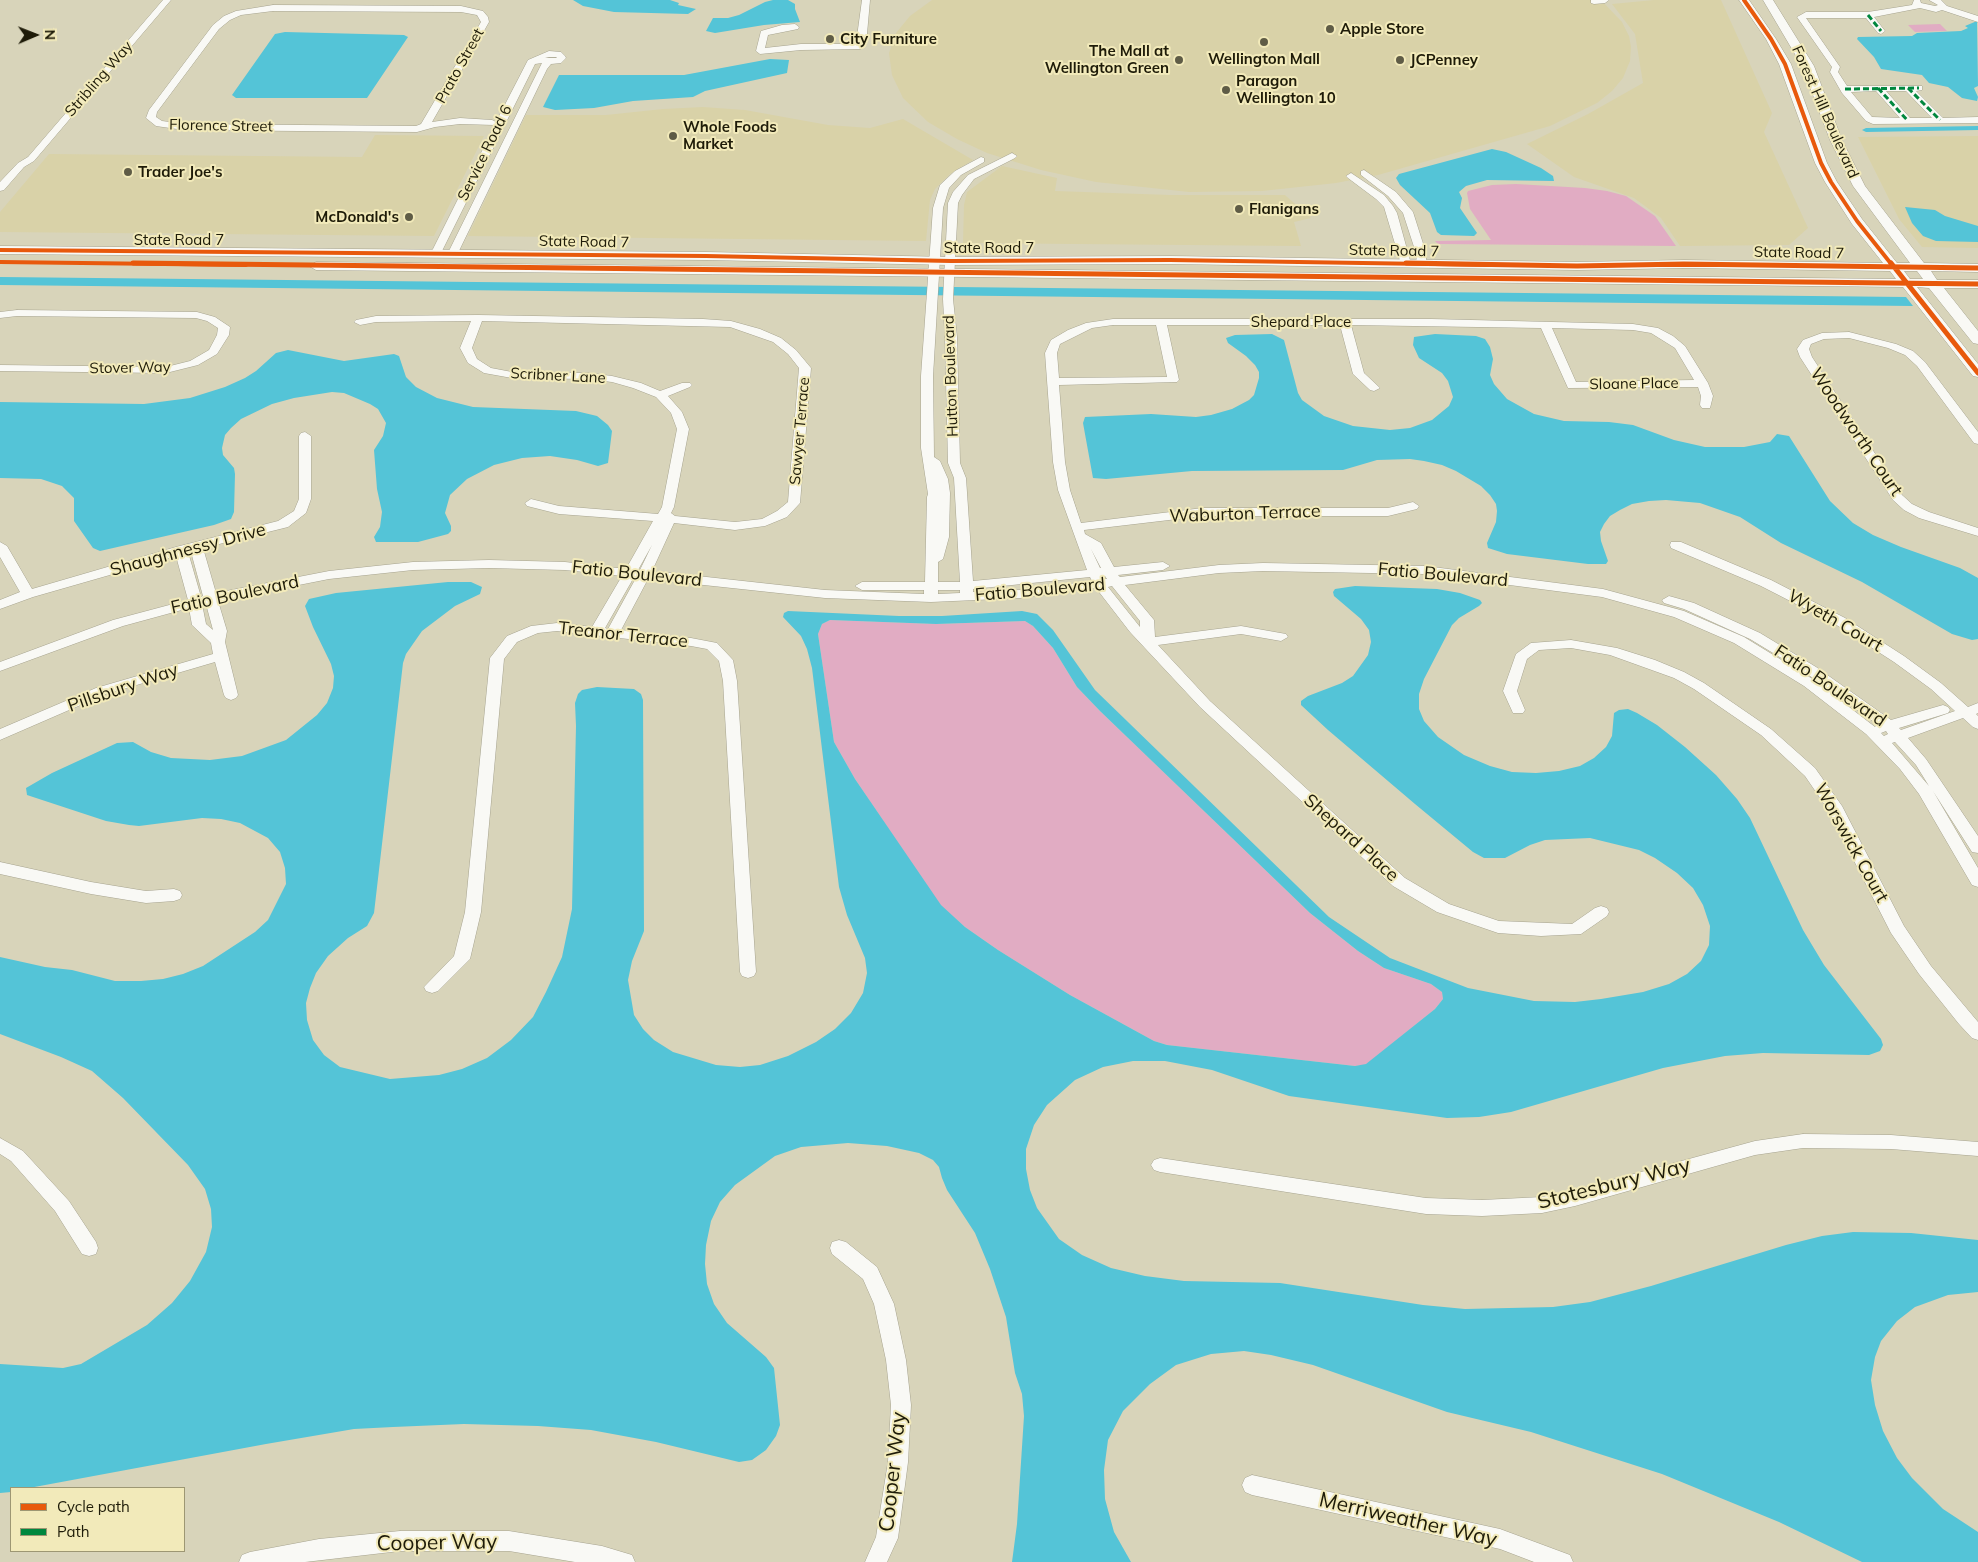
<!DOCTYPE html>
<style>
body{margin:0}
#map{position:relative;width:1978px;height:1562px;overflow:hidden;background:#d8d4ba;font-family:Mulish,sans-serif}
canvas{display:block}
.legend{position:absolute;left:10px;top:1487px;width:175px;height:65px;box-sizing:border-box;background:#f2eaba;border:1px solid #9d9773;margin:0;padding:6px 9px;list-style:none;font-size:15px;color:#1e1b08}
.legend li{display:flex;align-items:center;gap:10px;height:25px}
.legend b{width:25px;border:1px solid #9d9773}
.north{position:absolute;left:10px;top:10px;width:50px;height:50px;-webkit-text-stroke:4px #f2eaba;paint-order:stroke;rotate:89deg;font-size:14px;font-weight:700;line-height:20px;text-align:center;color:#1e1b08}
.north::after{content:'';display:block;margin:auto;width:18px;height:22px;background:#1e1b08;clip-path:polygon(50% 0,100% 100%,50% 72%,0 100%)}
</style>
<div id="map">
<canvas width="1978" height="1562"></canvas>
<ul class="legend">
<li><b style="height:6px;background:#e8590c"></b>Cycle path</li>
<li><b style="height:6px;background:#00873e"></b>Path</li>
</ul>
<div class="north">N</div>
</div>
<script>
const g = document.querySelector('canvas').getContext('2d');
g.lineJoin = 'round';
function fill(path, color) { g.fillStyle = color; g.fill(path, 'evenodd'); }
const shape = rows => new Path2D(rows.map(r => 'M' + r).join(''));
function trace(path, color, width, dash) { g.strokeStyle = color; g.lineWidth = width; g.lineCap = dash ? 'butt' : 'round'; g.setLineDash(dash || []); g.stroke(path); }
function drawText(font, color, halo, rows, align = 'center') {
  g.font = font + ' Mulish,sans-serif'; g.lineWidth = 4; g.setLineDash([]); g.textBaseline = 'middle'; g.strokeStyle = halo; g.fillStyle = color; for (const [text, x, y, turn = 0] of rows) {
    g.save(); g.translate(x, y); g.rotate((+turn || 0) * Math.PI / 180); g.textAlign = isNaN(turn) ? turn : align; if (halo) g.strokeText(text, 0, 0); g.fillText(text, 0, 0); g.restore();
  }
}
const built = shape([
 [932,0,1601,0,1622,22,1629,36,1631,47,1630,61,1623,78,1612,91,1597,103,1550,126,1378,175,1336,183,1262,191,1189,192,1096,182,1041,170,987,153,957,139,928,122,903,98,892,75,889,53,896,33,910,16],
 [1654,0,1721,0,1772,113,1764,132,1808,228,1789,245,1680,246,1661,218,1634,198,1574,177,1527,144,1588,114,1643,83,1635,34,1612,4],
 [703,107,745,110,828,125,870,128,903,119,973,160,950,174,935,189,930,200,926,241,468,236,526,115,606,115,663,109],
 [375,135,484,136,434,236,0,232,0,212,49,154,362,157],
 [1978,136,1978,248,1922,247,1899,219,1858,137],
 [1002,166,1057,178,1055,191,1170,195,1285,195,1311,218,1294,222,1301,246,963,243,964,205,967,192]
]);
const green = shape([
 [1940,24,1947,31,1915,32,1908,25],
 [1516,184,1585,188,1607,191,1626,196,1655,216,1676,246,1438,244,1435,241,1491,240,1470,209,1467,193,1468,191,1492,185],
 [830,620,936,624,1025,621,1033,626,1053,648,1077,687,1100,711,1310,913,1358,951,1384,968,1431,984,1442,992,1443,999,1435,1009,1366,1065,1355,1066,1167,1045,1154,1041,1070,995,998,950,965,927,940,905,855,779,834,742,818,634,822,624]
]);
const water = shape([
 [573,0,670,0,679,3,678,5,696,9,688,14,614,12,583,6],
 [773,0,788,0,795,4,795,9,800,22,764,25,715,33,706,31,713,18,728,18,739,15,765,2],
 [1977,21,1978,86,1974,88,1978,97,1977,101,1962,98,1948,87,1929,83,1922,75,1881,69,1874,57,1857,39,1858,37,1912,36,1917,33,1961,31,1968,28,1965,26],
 [285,32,404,35,408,37,367,98,236,98,232,95,275,34],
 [770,59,789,60,787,73,705,91,693,97,633,101,594,108,555,110,543,107,559,75,684,75],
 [1492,149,1506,152,1541,168,1553,176,1554,181,1487,180,1466,186,1459,192,1462,198,1460,208,1477,233,1474,236,1441,235,1437,232,1430,213,1400,185,1396,178,1399,174],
 [1905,207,1935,210,1945,216,1978,226,1978,242,1936,241,1923,236,1912,223],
 [0,277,1906,297,1913,306,0,285],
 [1272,334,1284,340,1298,393,1302,400,1324,416,1353,426,1390,430,1410,428,1432,420,1449,406,1453,397,1448,381,1442,373,1419,358,1413,345,1414,337,1435,334,1476,336,1485,339,1490,347,1493,359,1490,375,1494,384,1507,399,1534,414,1564,421,1609,422,1633,425,1674,440,1705,447,1744,447,1770,442,1777,434,1789,436,1830,501,1853,523,1873,535,1901,547,1960,568,1978,578,1978,639,1972,640,1952,634,1862,582,1781,543,1740,517,1700,503,1666,500,1649,501,1632,504,1620,510,1610,516,1604,524,1600,532,1601,541,1608,561,1606,564,1588,564,1507,554,1488,548,1487,543,1496,522,1497,511,1496,504,1490,495,1481,486,1456,471,1442,465,1424,461,1410,459,1377,460,1343,470,1192,471,1106,479,1093,478,1083,423,1085,417,1151,414,1196,417,1211,415,1232,409,1249,400,1254,395,1259,378,1259,372,1255,365,1246,356,1228,343,1226,338,1235,335],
 [288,350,344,361,394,354,399,356,406,377,416,387,437,398,473,407,576,411,597,416,608,425,612,431,608,463,598,466,577,460,550,456,522,458,494,465,467,479,450,495,445,513,451,526,451,531,448,534,418,542,376,542,374,537,380,527,382,512,377,489,374,450,383,436,386,423,378,409,370,404,344,393,332,392,294,398,272,404,241,419,231,428,225,435,222,448,223,455,234,468,235,474,234,512,231,519,214,525,100,551,93,548,74,521,74,498,62,486,41,479,0,478,0,402,144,404,190,398,225,387,245,378,256,371,276,353],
 [448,582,471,582,482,587,480,594,455,606,422,631,406,654,403,663,374,913,367,926,348,938,328,956,316,973,310,988,306,1003,307,1020,313,1040,324,1055,340,1067,390,1079,439,1075,462,1069,487,1058,511,1040,533,1017,546,992,562,957,572,909,576,726,575,703,578,694,582,690,597,687,634,689,641,694,643,700,644,931,632,961,628,980,634,1015,643,1029,654,1040,673,1052,716,1065,740,1067,760,1065,788,1056,816,1042,835,1029,851,1013,863,993,867,973,865,958,847,915,839,887,812,668,807,649,801,636,783,617,784,613,788,611,899,616,942,616,1022,611,1037,614,1053,630,1095,690,1128,722,1329,917,1390,958,1468,988,1534,1001,1575,1002,1601,999,1643,992,1669,984,1687,974,1701,961,1709,945,1710,926,1703,905,1693,888,1677,873,1655,858,1639,850,1590,838,1545,840,1530,845,1505,858,1484,858,1473,852,1415,804,1328,730,1301,705,1301,701,1308,696,1342,683,1353,676,1368,655,1371,642,1369,630,1361,619,1334,596,1333,592,1335,589,1355,586,1437,589,1460,593,1480,600,1482,603,1479,606,1459,618,1452,625,1424,679,1419,694,1419,709,1424,721,1438,737,1464,755,1490,766,1512,772,1536,773,1559,771,1580,766,1594,758,1606,747,1612,736,1614,713,1619,710,1628,709,1637,713,1657,725,1685,747,1716,775,1737,799,1750,818,1803,930,1824,965,1881,1039,1883,1045,1880,1051,1869,1055,1763,1053,1725,1056,1663,1068,1511,1112,1479,1117,1447,1118,1289,1096,1212,1070,1165,1061,1133,1061,1103,1067,1075,1080,1047,1105,1034,1125,1026,1149,1026,1169,1030,1190,1037,1208,1059,1239,1082,1255,1111,1268,1145,1276,1184,1281,1280,1283,1423,1305,1465,1309,1553,1307,1590,1302,1651,1286,1786,1245,1822,1236,1853,1232,1911,1233,1978,1240,1978,1292,1948,1295,1915,1307,1897,1321,1881,1341,1875,1357,1871,1380,1875,1405,1883,1431,1897,1458,1912,1478,1943,1509,1978,1532,1978,1562,1862,1562,1779,1522,1662,1474,1531,1432,1447,1412,1313,1365,1271,1355,1244,1351,1211,1354,1176,1365,1150,1384,1123,1411,1108,1440,1104,1470,1105,1499,1114,1532,1131,1562,1012,1562,1017,1524,1024,1416,1022,1394,1015,1373,1006,1317,990,1269,975,1233,947,1190,942,1178,939,1167,933,1160,919,1153,887,1146,848,1143,801,1147,775,1156,735,1185,720,1202,711,1221,706,1245,705,1264,707,1284,714,1304,727,1323,766,1357,774,1368,780,1425,776,1436,766,1450,752,1460,739,1462,656,1442,591,1430,538,1426,464,1424,393,1427,354,1429,266,1444,29,1488,11,1488,11,1492,0,1493,0,1364,63,1368,81,1364,147,1325,172,1303,190,1281,206,1252,212,1227,211,1209,205,1189,188,1165,123,1098,92,1071,61,1057,0,1034,0,957,45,967,72,970,115,981,141,981,163,979,183,974,203,966,255,932,268,920,286,884,285,868,280,852,268,838,240,823,221,819,202,818,139,826,129,825,106,821,33,797,27,795,26,788,52,773,117,743,133,742,151,752,171,758,210,760,242,756,286,740,317,715,327,703,333,688,334,676,331,664,313,627,305,606,309,599,336,593],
 [830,620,936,624,1025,621,1033,626,1053,648,1077,687,1100,711,1310,913,1358,951,1384,968,1431,984,1442,992,1443,999,1435,1009,1366,1064,1355,1066,1167,1045,1154,1041,1070,995,998,950,965,927,941,905,855,779,834,742,818,634,822,624]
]);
const canal = shape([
 [1978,126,1978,130,1866,132,1862,130,1866,128,1978,126]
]);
const minor = shape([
 [163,0,171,0,34,161,24,167,4,190,0,191,0,182,18,163,28,157,163,0],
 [862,0,870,0,866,45,861,49,801,50,760,54,756,51,761,31,782,25,795,24,799,27,798,29,768,35,765,48,801,44,856,44,862,0],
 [1591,0,1609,0,1605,3,1594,4,1591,3,1591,0],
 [1914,0,1920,0,1921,3,1935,6,1938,5,1929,0,1941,0,1947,6,1978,16,1978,22,1942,10,1936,12,1920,8,1874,17,1885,31,1881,34,1878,33,1866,18,1806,18,1840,67,1838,72,1847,86,1922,86,1922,90,1916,91,1943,118,1978,117,1978,123,1873,124,1866,121,1842,93,1830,72,1832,67,1797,17,1806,12,1868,12,1912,5,1914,0],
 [1876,91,1900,118,1872,117,1851,92,1876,91],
 [1886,91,1906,91,1932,118,1910,118,1886,91],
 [273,5,461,6,483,11,488,17,489,22,432,122,460,118,492,120,496,122,528,60,549,51,561,52,565,56,566,58,561,63,551,64,547,69,457,255,449,255,448,253,542,63,535,64,441,253,436,256,431,253,495,125,460,124,435,127,417,132,184,130,156,126,146,118,149,110,213,25,224,16,236,11,273,5],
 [273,11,461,12,477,15,481,22,421,124,416,126,184,124,162,121,156,117,157,112,219,29,230,20,241,15,273,11],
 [549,57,556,57,557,58,545,58,549,57],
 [1012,153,1017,156,1015,158,974,179,962,195,958,203,953,299,957,337,960,463,966,478,973,581,1087,570,1058,490,1053,462,1045,353,1051,340,1068,330,1086,323,1113,319,1431,319,1633,324,1658,328,1673,336,1685,346,1708,383,1713,396,1710,408,1702,408,1700,405,1701,396,1698,387,1568,388,1541,328,1351,325,1364,373,1380,388,1374,391,1370,390,1353,374,1340,325,1167,325,1179,380,1177,382,1059,385,1065,462,1070,490,1081,523,1203,508,1388,508,1413,502,1419,506,1417,509,1388,516,1203,516,1084,530,1085,534,1101,543,1114,567,1163,562,1170,566,1163,570,1118,575,1120,577,1219,565,1263,563,1425,566,1603,589,1684,611,1744,637,1814,680,1875,727,1877,724,1806,673,1750,639,1684,609,1664,603,1662,600,1669,596,1694,603,1760,633,1816,667,1891,720,1943,705,1948,707,1950,710,1948,713,1899,728,1901,730,1955,711,1931,689,1894,662,1835,624,1761,586,1671,548,1670,545,1671,542,1681,542,1771,580,1845,618,1904,656,1941,683,1968,707,1978,703,1978,713,1976,714,1978,716,1978,729,1973,727,1963,718,1908,738,1926,759,1978,836,1978,853,1972,852,1933,791,1978,868,1978,887,1972,885,1919,794,1900,769,1866,734,1804,686,1734,643,1674,617,1602,597,1425,574,1263,571,1219,573,1125,585,1154,620,1155,637,1241,626,1286,634,1288,637,1281,641,1241,634,1158,645,1210,701,1405,878,1449,904,1499,921,1572,924,1595,908,1601,906,1607,908,1609,912,1607,916,1581,934,1541,936,1498,933,1437,912,1393,886,1200,707,1130,632,1096,588,1020,598,931,602,825,598,648,579,621,630,691,638,717,643,733,660,737,681,756,972,754,976,748,978,742,976,740,972,723,681,719,661,707,649,691,646,557,631,538,633,517,642,504,659,481,912,470,959,438,991,432,993,426,991,424,987,454,956,465,912,490,658,507,636,531,626,557,623,592,627,622,576,565,570,489,568,413,570,329,579,218,601,227,631,225,642,238,695,236,698,231,700,226,698,224,695,215,662,106,694,0,740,0,729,96,688,213,654,211,643,192,625,189,608,123,626,0,671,0,662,113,620,188,600,176,556,33,597,0,609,0,600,20,592,0,557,0,542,7,546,32,589,176,547,278,521,294,511,299,499,299,436,301,433,305,432,311,436,311,499,306,513,288,527,203,548,216,593,329,571,413,562,489,560,565,562,626,569,653,521,559,514,527,506,525,503,531,499,559,506,658,514,662,507,677,429,671,413,656,397,633,388,612,382,588,379,512,378,484,373,468,363,460,348,471,321,376,322,360,325,354,322,356,320,376,316,478,315,703,319,731,321,760,329,781,338,796,350,811,368,800,503,787,517,765,526,735,530,674,523,652,571,825,590,924,594,924,590,862,590,855,586,862,582,925,582,927,497,928,494,921,448,921,376,933,208,940,185,955,171,981,157,984,158,984,162,961,175,949,188,943,208,933,376,934,457,940,461,948,479,950,493,949,537,943,559,938,562,938,582,960,582,954,478,948,463,945,337,943,299,948,203,953,192,968,175,1012,153],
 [482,321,730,327,773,342,788,354,799,368,788,502,777,511,762,519,735,522,675,516,671,513,674,507,689,429,682,412,668,396,690,387,692,385,690,383,682,383,660,391,641,383,612,376,588,373,512,372,491,368,477,359,472,348,482,321],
 [1113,325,1156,325,1167,377,1059,378,1057,353,1060,344,1092,328,1113,325],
 [1552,328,1633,330,1651,333,1675,348,1694,380,1576,382,1552,328],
 [652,545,640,570,638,570,652,545],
 [1091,549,1101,568,1100,568,1091,549],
 [188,552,191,552,203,596,201,597,188,552],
 [1103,576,1105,576,1107,579,1104,579,1103,576],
 [634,577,636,578,608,629,605,628,634,577],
 [1090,577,1092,581,1020,590,973,592,973,589,1090,577],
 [1112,586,1140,621,1140,627,1108,587,1112,586],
 [938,590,960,590,960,593,938,594,938,590],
 [202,604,206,604,213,630,206,624,202,604],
 [1886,731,1888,734,1884,736,1881,733,1886,731],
 [1895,742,1916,765,1929,786,1892,743,1895,742],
 [1364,170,1396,192,1413,212,1426,253,1426,266,1418,266,1417,264,1416,253,1403,213,1388,196,1361,175,1361,171,1364,170],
 [1351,173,1384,195,1393,206,1397,213,1411,264,1410,266,1402,266,1401,264,1384,207,1376,199,1348,178,1346,176,1351,173],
 [17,310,197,312,215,317,230,327,229,335,217,354,198,365,166,373,0,371,0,365,166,367,190,361,209,350,217,335,218,328,207,321,196,318,17,316,0,318,0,312,17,310],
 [1849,332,1896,344,1913,351,1925,362,1978,432,1978,444,1974,443,1917,366,1905,355,1888,348,1849,338,1824,339,1811,344,1809,349,1812,357,1902,495,1912,504,1929,512,1978,528,1978,536,1919,518,1904,510,1893,500,1800,357,1797,349,1803,340,1822,333,1849,332],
 [1571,640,1617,648,1655,660,1684,672,1704,683,1771,729,1815,768,1842,806,1904,926,1931,966,1978,1022,1978,1040,1972,1038,1959,1024,1919,974,1891,933,1827,808,1805,776,1761,735,1694,689,1674,678,1610,655,1571,648,1539,650,1527,659,1517,691,1525,710,1523,713,1513,713,1503,691,1516,654,1531,643,1571,640],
 [0,862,91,882,146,891,174,889,180,891,182,895,180,899,174,901,146,903,91,894,0,874,0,862],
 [1803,1134,1891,1135,1978,1142,1978,1156,1891,1149,1803,1148,1755,1155,1575,1206,1542,1213,1482,1216,1426,1214,1160,1172,1154,1170,1151,1165,1154,1160,1160,1158,1426,1198,1482,1200,1542,1197,1575,1190,1755,1141,1803,1134],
 [0,1138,23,1151,69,1201,96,1242,98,1248,96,1254,89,1256,82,1254,55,1211,11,1161,0,1154,0,1138],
 [839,1240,846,1242,877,1267,894,1304,906,1360,911,1405,908,1462,898,1538,887,1562,865,1562,876,1537,888,1462,891,1405,886,1360,874,1304,863,1279,832,1254,830,1248,832,1242,839,1240],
 [1252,1475,1500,1529,1570,1555,1573,1562,1534,1562,1500,1549,1252,1495,1245,1492,1242,1485,1245,1478,1252,1475],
 [400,1531,509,1531,602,1546,632,1555,635,1562,575,1562,509,1551,400,1551,305,1562,239,1562,242,1555,250,1552,319,1539,400,1531]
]);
const major = shape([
 [1739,0,1749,0,1776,39,1791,64,1827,163,1837,182,1862,219,1897,263,1910,263,1853,186,1830,140,1802,66,1763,0,1773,0,1814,66,1842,140,1865,186,1924,263,1978,264,1978,272,1931,271,1937,280,1978,280,1978,288,1944,288,1978,331,1978,344,1973,343,1929,288,1917,287,1978,364,1978,377,1973,376,1903,287,316,270,309,266,316,262,1896,279,1890,271,1684,268,1577,270,1170,264,951,265,706,260,0,254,0,246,706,252,951,257,1170,256,1577,262,1684,260,1883,263,1852,224,1825,182,1815,163,1779,64,1766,39,1739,0],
 [1904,271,1917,271,1923,279,1910,279,1904,271]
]);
const quiet = shape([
 [1868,15,1881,31],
 [1878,88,1908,121],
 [1908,88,1940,120],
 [1845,89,1919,88]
]);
const cyclewayFar1 = shape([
 [1744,0,1771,39,1785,64,1821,163,1831,182,1857,221,1892,265],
 [0,250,706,256,951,261,1170,260,1491,265],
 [0,262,246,265],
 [1645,265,1738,265]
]);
const cycleway = shape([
 [133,263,1978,284],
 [1406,263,1577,266,1684,264,1978,268],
 [1891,263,1978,373]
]);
const markers = [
 [1330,29,5,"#5f5c46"],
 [830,39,5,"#5f5c46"],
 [1264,42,5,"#5f5c46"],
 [1179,60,5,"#5f5c46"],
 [1400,60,5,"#5f5c46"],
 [1226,90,5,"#5f5c46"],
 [673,136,5,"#5f5c46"],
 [128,172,5,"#5f5c46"],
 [1239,209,5,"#5f5c46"],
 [409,217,5,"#5f5c46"]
];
const farPoinames = [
 ["Apple Store",1340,29],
 ["City Furniture",840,39],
 ["The Mall at",1169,51,"right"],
 ["Wellington Green",1169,68,"right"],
 ["Wellington Mall",1264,59,"center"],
 ["JCPenney",1410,60],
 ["Paragon",1236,81],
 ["Wellington 10",1236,98],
 ["Whole Foods",683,127],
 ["Market",683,144],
 ["Trader Joe's",138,172],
 ["Flanigans",1249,209],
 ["McDonald's",399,217,"right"]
];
const farStreetnames = [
 ["Prato Street",460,66,-61],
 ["Stribling Way",99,79,-49],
 ["Forest Hill Boulevard",1825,112,66],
 ["Florence Street",221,126,1],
 ["Service Road 6",485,153,-64],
 ["State Road 7",179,240],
 ["State Road 7",584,242,1],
 ["State Road 7",989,248],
 ["State Road 7",1394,251,1],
 ["State Road 7",1799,253,1],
 ["Shepard Place",1301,322],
 ["Stover Way",130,368,-1],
 ["Scribner Lane",558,376,3],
 ["Hutton Boulevard",951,376,-92],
 ["Sloane Place",1634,384,-1],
 ["Sawyer Terrace",800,431,-85]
];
const streetNames = [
 ["Woodworth Court",1856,432,56],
 ["Waburton Terrace",1245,514,-2],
 ["Shaughnessy Drive",188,550,-15],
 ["Fatio Boulevard",637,574,6],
 ["Fatio Boulevard",1443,575,5],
 ["Fatio Boulevard",1040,590,-5],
 ["Fatio Boulevard",235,595,-12],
 ["Wyeth Court",1835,621,30],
 ["Treanor Terrace",623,635,6],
 ["Fatio Boulevard",1830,686,34],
 ["Pillsbury Way",123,688,-19],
 ["Shepard Place",1351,838,42],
 ["Worswick Court",1851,843,61]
];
const nearStreetnames = [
 ["Stotesbury Way",1614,1184,-14],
 ["Cooper Way",893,1472,-84],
 ["Merriweather Way",1408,1520,13],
 ["Cooper Way",437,1543,-1]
];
fill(built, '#d9d2a8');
fill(green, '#e1acc3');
fill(water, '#54c4d7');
fill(canal, '#54c4d7');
trace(minor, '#a6a38f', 1);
trace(major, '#a6a38f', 1);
fill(minor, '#f9f9f5');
fill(major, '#f9f9f5');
trace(quiet, '#00873e', 3, [6, 3]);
trace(cyclewayFar1, '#e8590c', 4);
trace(cycleway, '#e8590c', 5);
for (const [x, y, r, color] of markers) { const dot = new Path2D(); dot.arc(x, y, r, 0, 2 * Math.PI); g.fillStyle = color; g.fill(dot); trace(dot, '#f2eaba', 2); }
drawText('bold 15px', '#1e1b08', '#f2eaba', farPoinames, 'left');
drawText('15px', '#1e1b08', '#f2eaba', farStreetnames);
drawText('18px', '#1e1b08', '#f2eaba', streetNames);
drawText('21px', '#1e1b08', '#f2eaba', nearStreetnames);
</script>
